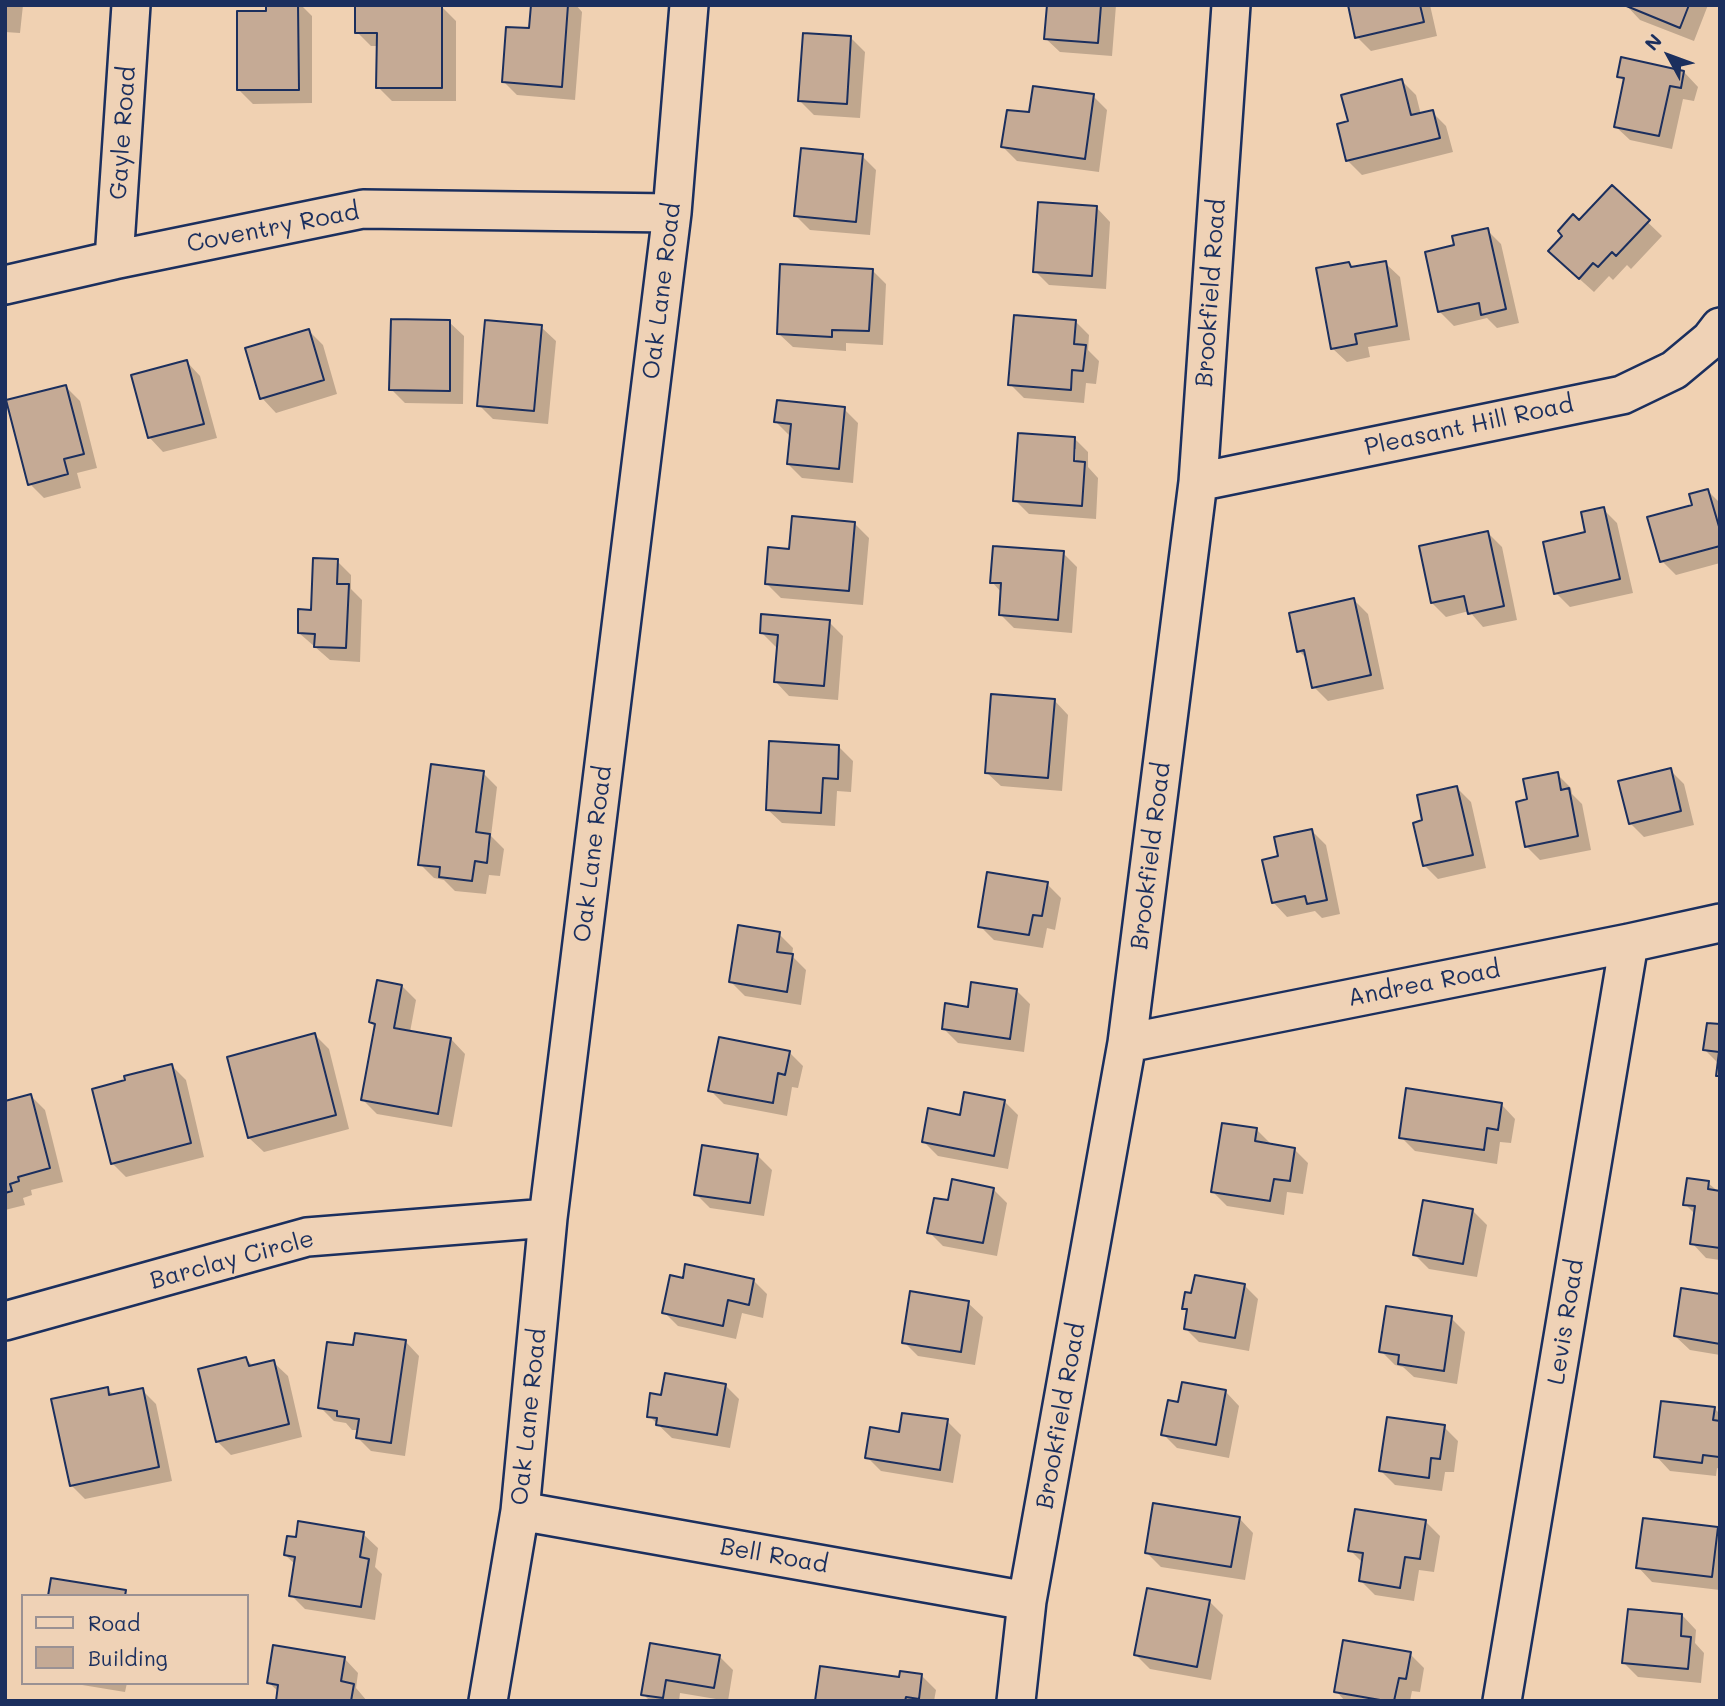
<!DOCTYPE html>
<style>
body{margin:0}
#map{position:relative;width:1725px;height:1706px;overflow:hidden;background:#f0d1b2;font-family:Mali,sans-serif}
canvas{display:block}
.frame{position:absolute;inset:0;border:7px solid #1b2f5e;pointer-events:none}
.legend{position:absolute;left:21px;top:1594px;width:228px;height:91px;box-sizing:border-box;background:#efd2b6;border:2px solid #9a9193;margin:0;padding:9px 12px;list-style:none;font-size:21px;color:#1b2f5e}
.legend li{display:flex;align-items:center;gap:14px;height:35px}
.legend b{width:35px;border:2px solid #9a9193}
.north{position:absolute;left:1634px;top:21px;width:70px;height:70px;-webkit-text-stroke:5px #efd2b6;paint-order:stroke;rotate:311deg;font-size:19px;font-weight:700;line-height:28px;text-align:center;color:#1b2f5e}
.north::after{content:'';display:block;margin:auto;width:24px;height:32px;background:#1b2f5e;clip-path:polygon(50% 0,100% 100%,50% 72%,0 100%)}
</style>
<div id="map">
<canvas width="1725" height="1706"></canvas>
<div class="frame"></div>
<ul class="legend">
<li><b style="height:9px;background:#efd2b6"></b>Road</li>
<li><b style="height:19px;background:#c5aa95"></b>Building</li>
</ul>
<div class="north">N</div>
</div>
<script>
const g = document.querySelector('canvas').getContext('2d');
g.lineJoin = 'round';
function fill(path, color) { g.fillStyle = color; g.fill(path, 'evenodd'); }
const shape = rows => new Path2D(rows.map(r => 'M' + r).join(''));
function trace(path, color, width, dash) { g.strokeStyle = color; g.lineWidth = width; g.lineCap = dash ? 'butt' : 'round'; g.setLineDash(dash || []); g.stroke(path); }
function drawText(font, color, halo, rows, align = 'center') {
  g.font = font + ' Mali,sans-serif'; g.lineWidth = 6; g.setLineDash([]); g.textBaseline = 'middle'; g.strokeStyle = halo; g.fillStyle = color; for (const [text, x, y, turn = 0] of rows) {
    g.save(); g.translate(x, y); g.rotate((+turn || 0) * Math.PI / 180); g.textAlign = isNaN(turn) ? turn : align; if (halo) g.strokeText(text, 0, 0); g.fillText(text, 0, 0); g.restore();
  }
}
const shadow = shape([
 [5,5,23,5,20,33,5,32],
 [268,5,301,5,312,16,312,103,253,104,239,90,268,13],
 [533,5,576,5,582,12,575,100,517,95,503,81,531,30],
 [1048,5,1116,5,1112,56,1060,52,1045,38],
 [1349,5,1430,5,1437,36,1371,51,1357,37],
 [1626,5,1708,5,1694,41,1640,20],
 [442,7,456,21,456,101,392,101,378,87,378,46,371,46,357,32],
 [851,38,865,52,860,118,814,115,800,101],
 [1684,72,1698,87,1694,101,1683,99,1672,149,1630,140,1615,126,1625,82,1619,76],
 [1402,81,1416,95,1421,115,1432,112,1446,126,1453,152,1362,175,1348,161,1340,125,1350,123],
 [1093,96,1107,110,1099,172,1017,161,1003,147],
 [862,156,876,170,870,235,810,230,796,216],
 [1612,188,1662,236,1631,269,1627,265,1613,280,1609,276,1594,292,1564,265,1580,223],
 [1096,207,1110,222,1106,289,1049,285,1035,271],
 [1487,230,1501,244,1519,323,1497,328,1487,318,1454,326,1440,312,1456,247],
 [1348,263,1353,269,1385,263,1400,277,1410,340,1368,347,1370,357,1347,362,1332,348],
 [872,270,886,284,883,345,846,343,846,351,793,347,778,333],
 [1075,321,1089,335,1088,350,1099,361,1096,384,1086,383,1084,403,1024,398,1010,384],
 [449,322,464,336,463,404,405,403,391,389],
 [541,327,556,341,548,424,493,419,479,405],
 [309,331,323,345,337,394,276,413,262,398],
 [186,361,200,376,217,438,163,452,149,437],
 [66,387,80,401,97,468,77,473,81,488,44,498,30,484],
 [844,409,858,423,853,483,802,478,788,464,791,437,776,422],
 [1074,438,1088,452,1088,467,1098,478,1096,519,1029,514,1015,500],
 [1073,449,1076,449,1075,470],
 [1708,491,1720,503,1720,563,1676,575,1662,561,1694,506],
 [1603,509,1617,523,1633,593,1570,607,1556,593,1587,534],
 [854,523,869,538,863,605,781,598,767,584],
 [1488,533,1502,547,1517,620,1483,627,1469,611,1446,617,1432,603],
 [1063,553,1077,567,1072,633,1014,628,1000,614,1002,593,992,582],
 [337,561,351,575,351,589,362,600,360,662,330,660,299,633,313,612],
 [1354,600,1368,614,1384,689,1328,701,1314,687,1308,660,1299,651],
 [829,622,843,636,838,700,789,696,775,681,778,647,776,647,762,633],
 [1054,700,1068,715,1062,791,1001,786,986,772],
 [838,746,853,761,851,792,837,791,835,826,782,823,767,809],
 [1670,770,1684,784,1694,825,1644,837,1630,823],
 [483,773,497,787,491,836,504,849,500,876,489,875,486,894,455,891,444,880,434,878,420,864],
 [1557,774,1571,788,1572,794,1582,804,1591,850,1540,860,1526,846,1529,801],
 [1457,788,1471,802,1486,868,1438,879,1424,865,1424,821],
 [1312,831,1326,845,1340,914,1322,918,1315,911,1287,917,1273,902,1280,857],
 [1047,884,1061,898,1055,930,1047,928,1043,948,994,940,980,926],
 [779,934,793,948,792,956,806,970,801,1005,745,996,731,982],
 [402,986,416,1000,410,1032,451,1039,465,1054,452,1127,377,1114,363,1100,376,1027,371,1022],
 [1016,990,1030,1004,1024,1052,958,1043,944,1029,969,1009],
 [1720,1026,1720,1077,1718,1075,1719,1064,1705,1050],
 [315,1035,329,1049,349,1129,264,1152,249,1138],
 [789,1052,803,1066,798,1088,792,1087,787,1116,724,1104,710,1090],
 [172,1066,186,1080,204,1157,126,1177,112,1163],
 [31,1096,45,1110,63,1182,31,1190,32,1195,23,1198,25,1205,5,1210,5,1103],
 [1004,1101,1018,1115,1008,1169,938,1156,924,1142,962,1117],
 [1501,1104,1515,1119,1511,1143,1500,1142,1497,1164,1415,1151,1401,1137],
 [1257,1130,1271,1144,1270,1146,1294,1149,1308,1163,1303,1194,1287,1192,1284,1215,1227,1206,1213,1192],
 [757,1155,772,1170,764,1216,710,1208,696,1194],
 [1708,1183,1720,1193,1720,1260,1706,1258,1692,1243,1695,1214,1685,1204],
 [993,1189,1007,1203,997,1256,943,1246,929,1232,949,1202],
 [1473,1211,1487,1225,1477,1277,1429,1269,1415,1255],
 [684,1280,753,1280,767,1294,763,1318,742,1313,736,1339,678,1326,664,1312],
 [1244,1285,1258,1299,1249,1351,1199,1342,1185,1328,1188,1312,1184,1308],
 [1720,1296,1720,1355,1690,1350,1675,1336],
 [968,1303,983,1317,975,1365,918,1356,904,1342],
 [1451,1318,1465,1332,1457,1384,1414,1377,1403,1367,1395,1365,1381,1351],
 [405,1341,419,1356,405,1456,371,1451,357,1437,358,1430,352,1430,346,1423,334,1421,320,1407,354,1347],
 [246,1359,254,1367,273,1362,288,1376,302,1437,231,1455,217,1441],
 [725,1385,739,1399,730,1448,672,1438,649,1416,662,1397],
 [107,1389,114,1395,142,1390,156,1404,172,1481,85,1499,71,1485],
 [1225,1391,1239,1406,1229,1458,1177,1448,1163,1434,1180,1404],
 [1715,1409,1720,1414,1720,1469,1717,1468,1716,1476,1670,1471,1656,1456],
 [947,1421,961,1435,953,1483,881,1471,867,1457,900,1434],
 [1444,1427,1458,1441,1454,1472,1445,1472,1442,1491,1395,1485,1381,1471],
 [1239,1518,1253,1533,1245,1580,1161,1567,1147,1553],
 [1426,1522,1440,1536,1434,1572,1419,1570,1414,1601,1375,1595,1361,1581,1364,1564,1350,1550],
 [1717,1529,1720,1531,1720,1590,1652,1582,1638,1567],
 [363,1534,378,1548,375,1567,382,1574,375,1620,305,1609,291,1595,296,1565,285,1555],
 [1209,1601,1223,1615,1211,1680,1150,1669,1136,1655],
 [1682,1615,1696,1630,1695,1643,1704,1653,1701,1683,1638,1677,1624,1663],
 [652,1645,719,1656,733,1670,728,1701,680,1693,679,1701,650,1701,643,1694],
 [1410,1654,1424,1668,1420,1692,1412,1691,1410,1701,1345,1701,1336,1691],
 [344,1658,358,1673,356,1688,367,1701,278,1701,279,1692,268,1682],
 [922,1676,936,1690,934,1701,817,1701,901,1679],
 [70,1683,127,1683,125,1692]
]);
const building = shape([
 [266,5,298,5,299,90,237,90,237,11,266,11,266,5],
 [355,5,442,5,442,88,376,88,377,33,355,33,355,5],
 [531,5,568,5,562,87,502,82,506,27,529,28,531,5],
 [1047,5,1101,5,1098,43,1044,39,1047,5],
 [1348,5,1420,5,1424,22,1355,38,1348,5],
 [1624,5,1689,5,1680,28,1624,5],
 [803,33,851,36,847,104,798,101,803,33],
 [1621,57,1684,71,1681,88,1670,86,1659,136,1614,127,1624,78,1617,77,1621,57],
 [1402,79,1411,115,1433,110,1440,138,1346,161,1337,124,1348,121,1341,95,1402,79],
 [1033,86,1094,94,1085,159,1001,147,1007,110,1029,112,1033,86],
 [801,148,863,154,856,222,794,216,801,148],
 [1612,185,1650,220,1616,256,1612,252,1598,267,1593,263,1579,279,1548,251,1562,236,1558,231,1573,214,1579,220,1612,185],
 [1038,202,1097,206,1092,276,1033,272,1038,202],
 [1488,228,1506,309,1481,315,1479,303,1438,312,1425,252,1454,245,1452,236,1488,228],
 [1386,261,1397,326,1355,334,1357,344,1331,349,1316,268,1349,262,1351,267,1386,261],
 [780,264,873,269,869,331,832,330,832,337,777,334,780,264],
 [1014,315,1076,320,1074,344,1086,345,1083,371,1072,370,1071,390,1008,385,1014,315],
 [391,319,450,320,450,391,389,390,391,319],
 [485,320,542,325,534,411,477,406,485,320],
 [309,329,324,380,260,399,245,348,309,329],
 [187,360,204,424,148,438,131,375,187,360],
 [66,385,84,454,64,459,68,474,28,485,6,400,66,385],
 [777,400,845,407,839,469,787,464,791,424,774,422,777,400],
 [1018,433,1075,437,1074,461,1085,462,1082,506,1013,501,1018,433],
 [1708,489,1720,530,1720,546,1660,562,1647,517,1692,505,1689,494,1708,489],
 [1604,507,1620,579,1554,594,1543,542,1585,532,1581,512,1604,507],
 [792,516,855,522,849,591,765,584,768,547,789,549,792,516],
 [1488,531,1504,606,1468,614,1464,596,1431,603,1419,546,1488,531],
 [993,546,1064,551,1058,620,999,615,1001,583,990,583,993,546],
 [313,558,338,559,337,584,349,584,346,648,314,647,315,634,298,633,298,609,311,610,313,558],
 [1354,598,1371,675,1312,688,1304,650,1297,652,1289,613,1354,598],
 [761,614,830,620,824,686,774,682,778,635,760,633,761,614],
 [991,694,1055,699,1048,778,985,773,991,694],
 [769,741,839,745,838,779,823,778,821,813,766,810,769,741],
 [431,764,484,771,476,832,490,834,487,863,475,861,472,881,439,877,440,867,418,865,431,764],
 [1671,768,1681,811,1629,824,1618,781,1671,768],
 [1558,772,1561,790,1569,788,1578,836,1525,847,1516,802,1527,799,1523,779,1558,772],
 [1457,786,1473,855,1423,866,1413,823,1422,820,1417,795,1457,786],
 [1312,829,1327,900,1307,904,1305,896,1272,903,1262,860,1278,856,1274,837,1312,829],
 [987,872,1048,882,1042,916,1033,915,1029,935,978,927,987,872],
 [738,925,780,932,777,952,793,954,787,992,729,982,738,925],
 [377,980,402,985,394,1028,451,1038,438,1114,361,1100,375,1024,369,1022,377,980],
 [971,982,1017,989,1010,1039,942,1029,945,1003,968,1007,971,982],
 [1707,1023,1720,1024,1720,1076,1716,1076,1719,1052,1703,1050,1707,1023],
 [315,1033,336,1115,248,1138,227,1057,315,1033],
 [719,1037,790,1051,785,1075,778,1073,773,1103,708,1091,719,1037],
 [172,1064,191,1143,111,1164,92,1089,125,1080,124,1076,172,1064],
 [1406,1088,1502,1103,1498,1130,1487,1128,1484,1150,1399,1138,1406,1088],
 [964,1092,1005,1100,994,1156,922,1142,928,1108,960,1115,964,1092],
 [31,1094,50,1168,18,1177,19,1181,10,1184,12,1191,5,1193,5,1101,31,1094],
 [1222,1123,1257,1128,1255,1141,1295,1148,1290,1181,1274,1179,1270,1201,1211,1192,1222,1123],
 [702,1145,758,1154,750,1203,694,1195,702,1145],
 [1687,1178,1709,1181,1708,1189,1720,1191,1720,1248,1690,1244,1695,1206,1683,1205,1687,1178],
 [952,1179,994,1188,983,1243,927,1233,934,1198,948,1200,952,1179],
 [1423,1200,1473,1209,1463,1264,1413,1255,1423,1200],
 [685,1264,754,1279,749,1305,728,1300,723,1326,662,1313,670,1275,683,1278,685,1264],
 [1195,1275,1245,1284,1235,1338,1184,1329,1187,1309,1182,1309,1185,1292,1191,1293,1195,1275],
 [1681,1288,1720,1294,1720,1344,1674,1336,1681,1288],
 [910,1291,969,1301,961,1352,902,1343,910,1291],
 [1386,1306,1452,1316,1444,1371,1398,1364,1399,1355,1379,1352,1386,1306],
 [355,1333,406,1340,391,1443,356,1438,359,1419,337,1416,337,1411,318,1408,327,1342,353,1345,355,1333],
 [246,1357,249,1366,274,1360,289,1424,216,1442,198,1369,246,1357],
 [665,1373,726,1384,717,1435,656,1425,657,1418,647,1417,650,1393,661,1395,665,1373],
 [1182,1382,1226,1390,1216,1445,1161,1435,1168,1400,1178,1402,1182,1382],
 [108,1387,109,1395,143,1388,159,1467,70,1486,51,1399,108,1387],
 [1661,1401,1715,1407,1713,1420,1720,1421,1719,1457,1703,1455,1702,1463,1654,1457,1661,1401],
 [902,1413,948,1419,940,1470,865,1458,870,1427,899,1432,902,1413],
 [1387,1417,1445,1425,1440,1459,1431,1458,1429,1478,1379,1471,1387,1417],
 [1153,1503,1240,1517,1231,1567,1145,1553,1153,1503],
 [1355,1509,1426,1520,1420,1559,1405,1557,1400,1588,1359,1581,1363,1553,1348,1551,1355,1509],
 [1643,1518,1718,1527,1712,1577,1636,1568,1643,1518],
 [298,1521,364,1532,360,1557,369,1559,361,1607,289,1596,295,1557,284,1555,287,1536,296,1537,298,1521],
 [51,1578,126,1590,125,1596,48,1596,51,1578],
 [1147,1588,1210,1600,1197,1667,1134,1655,1147,1588],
 [1628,1609,1682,1614,1681,1636,1691,1637,1688,1669,1622,1663,1628,1609],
 [1343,1640,1411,1652,1406,1679,1399,1678,1394,1701,1386,1701,1334,1692,1343,1640],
 [650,1643,720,1655,714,1688,666,1680,663,1698,641,1695,650,1643],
 [273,1645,345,1657,341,1681,354,1684,351,1701,276,1701,278,1685,267,1683,273,1645],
 [820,1666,899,1677,900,1671,922,1674,919,1699,906,1697,905,1701,815,1701,820,1666]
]);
const street = shape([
 [114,260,131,5],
 [5,285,114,260,363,209,672,213],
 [1198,482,1622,395,1674,370,1710,340,1720,327],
 [1127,1043,1629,943,1720,923],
 [5,1321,307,1237,548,1218],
 [520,1511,1027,1601],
 [488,1701,520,1511,548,1218,672,213,689,5],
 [1016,1701,1027,1601,1127,1043,1198,482,1231,5],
 [1502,1701,1629,943]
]);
const streetNames = [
 ["Gayle Road",123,133,-86],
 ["Coventry Road",273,228,-11],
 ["Oak Lane Road",662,291,-83],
 ["Brookfield Road",1211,293,-86],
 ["Pleasant Hill Road",1469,426,-12],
 ["Oak Lane Road",593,854,-83],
 ["Brookfield Road",1151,856,-83],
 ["Andrea Road",1424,984,-11],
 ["Barclay Circle",232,1260,-15],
 ["Levis Road",1566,1322,-81],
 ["Brookfield Road",1061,1416,-80],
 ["Oak Lane Road",529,1417,-84],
 ["Bell Road",774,1556,10]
];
fill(shadow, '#0003');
fill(building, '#c5aa95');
trace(building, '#1b2f5e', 2);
trace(street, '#1b2f5e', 42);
trace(street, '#efd2b6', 37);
drawText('24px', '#1b2f5e', '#efd2b6', streetNames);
</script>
